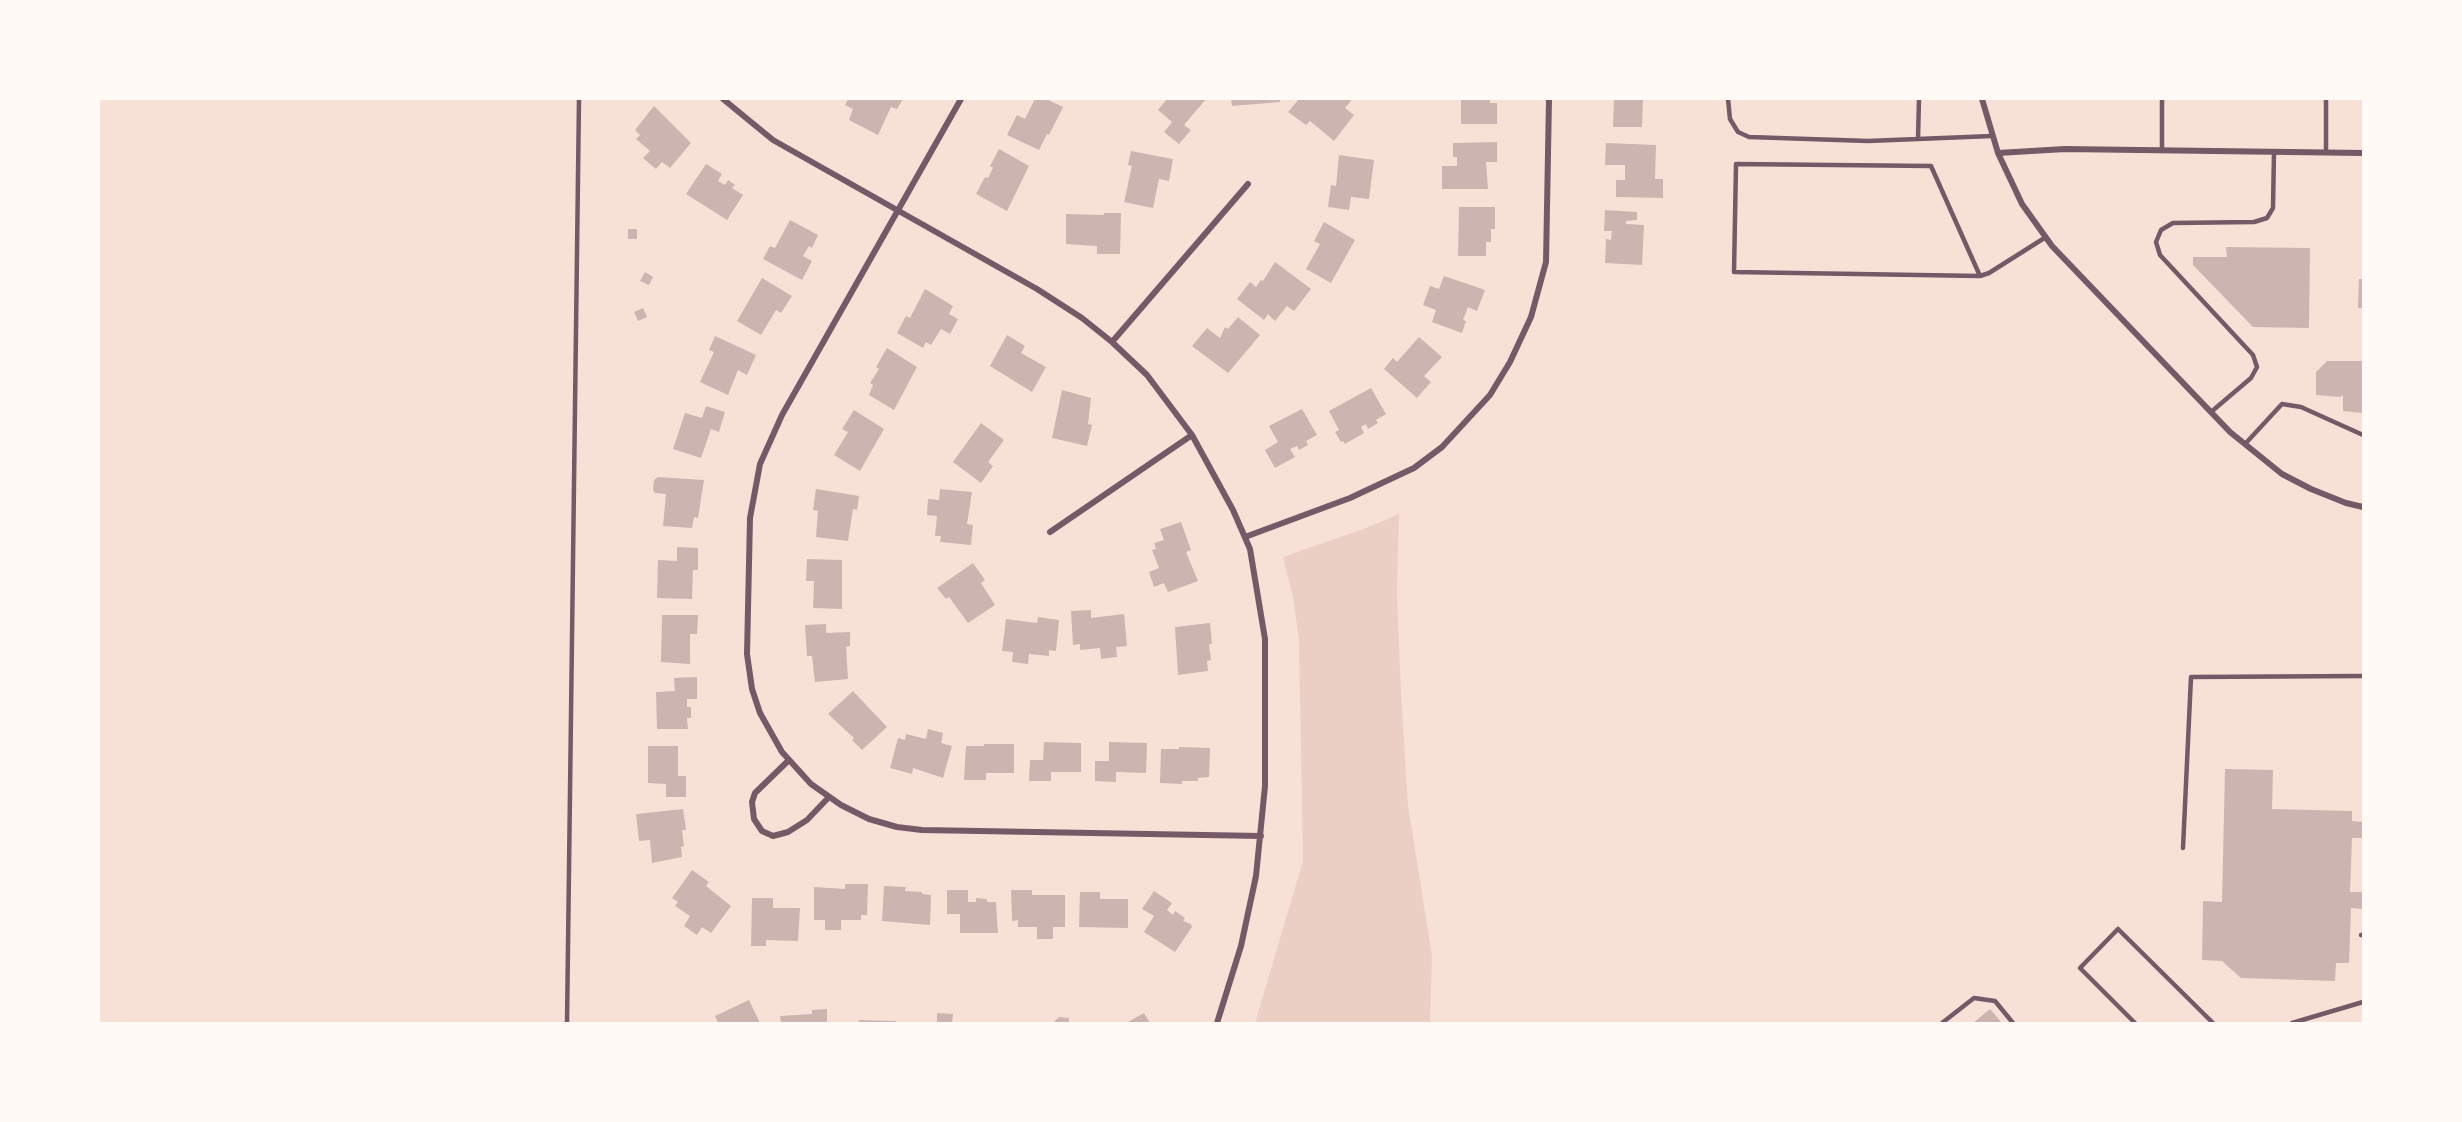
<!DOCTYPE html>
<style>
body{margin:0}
#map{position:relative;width:2462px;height:1122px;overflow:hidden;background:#f7e1d7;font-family:Ubuntu,sans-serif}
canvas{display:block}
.frame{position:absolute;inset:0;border:100px solid #fffaf5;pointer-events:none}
</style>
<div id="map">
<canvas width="2462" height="1122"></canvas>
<div class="frame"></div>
</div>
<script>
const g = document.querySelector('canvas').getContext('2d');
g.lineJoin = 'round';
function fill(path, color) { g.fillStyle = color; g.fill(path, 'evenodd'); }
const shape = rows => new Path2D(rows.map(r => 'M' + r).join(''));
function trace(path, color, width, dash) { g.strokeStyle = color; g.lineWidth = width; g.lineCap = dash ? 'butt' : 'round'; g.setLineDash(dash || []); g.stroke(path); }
const green = shape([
 [1399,514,1397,593,1401,693,1408,805,1432,956,1430,1023,1255,1023,1303,861,1299,640,1293,597,1283,557,1366,528]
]);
const building = shape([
 [848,99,903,99,897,109,891,107,878,135,849,120,853,109,845,105],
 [1035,99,1046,99,1063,107,1049,135,1047,134,1039,150,1007,135,1017,115,1025,119],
 [1167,99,1206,99,1184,125,1191,130,1179,144,1164,132,1172,122,1158,110],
 [1231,99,1280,99,1280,102,1232,106],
 [1299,99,1349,99,1351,101,1345,108,1354,115,1334,141,1310,121,1306,125,1288,112],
 [1461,99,1490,99,1490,103,1497,103,1497,124,1461,124],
 [1614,99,1643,99,1642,127,1613,127],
 [654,106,691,143,670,168,662,162,656,169,643,158,650,151,636,139,640,135,635,130],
 [1497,142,1497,162,1486,162,1488,189,1442,189,1442,166,1457,166,1457,157,1453,157,1453,143],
 [1606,143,1656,145,1655,179,1663,179,1663,198,1616,197,1616,180,1625,180,1625,165,1605,165],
 [999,149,1029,166,1007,211,976,194,985,177,988,178,993,168,990,166],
 [1131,151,1173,159,1169,181,1159,179,1153,208,1124,202,1132,166,1128,165],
 [1339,155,1374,160,1369,199,1351,197,1349,210,1328,207,1331,185,1336,186],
 [706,164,722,174,718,181,725,185,728,180,735,185,732,188,743,195,727,220,686,194],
 [1459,207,1495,207,1495,229,1491,229,1491,242,1486,242,1486,256,1458,256],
 [1605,210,1637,212,1637,220,1626,221,1626,224,1644,225,1642,265,1605,263,1606,239,1611,240,1612,231,1604,231],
 [1104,213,1121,213,1120,254,1097,254,1097,246,1066,244,1066,214,1104,215],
 [790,220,818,235,812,248,809,246,803,256,812,261,802,280,763,259,770,246,775,248],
 [1324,222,1355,240,1331,283,1306,269,1320,244,1314,241],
 [628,229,637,229,637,239,628,239],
 [2226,247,2310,248,2309,328,2253,327,2193,265,2193,257,2227,257],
 [1275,262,1311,289,1294,311,1287,306,1275,321,1268,314,1264,320,1237,299,1250,282,1256,287,1261,280,1263,281],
 [645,272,653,277,649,285,640,281],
 [1444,276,1485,290,1477,311,1468,307,1463,320,1466,321,1462,333,1432,322,1436,310,1423,305,1430,286,1439,289],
 [762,278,792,296,781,313,776,310,761,335,737,321],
 [2359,279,2363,279,2363,308,2358,308],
 [925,289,953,306,949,314,958,319,950,334,941,329,931,345,926,342,923,348,897,333,906,316,910,318],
 [643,308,647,317,638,321,634,312],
 [1238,317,1260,335,1228,373,1192,346,1207,328,1220,338,1225,327,1228,329],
 [1007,335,1025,346,1021,353,1046,367,1032,392,990,366],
 [715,336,756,355,747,375,738,370,728,395,700,382,714,352,709,350],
 [1419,337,1442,357,1424,376,1431,382,1417,398,1384,369,1393,358,1397,362],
 [887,348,917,367,894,410,869,395,873,385,870,383,879,369,876,367],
 [2327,361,2363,361,2363,413,2343,411,2343,395,2340,397,2316,395,2316,372],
 [1371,388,1386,414,1376,420,1378,423,1368,429,1366,424,1361,427,1364,433,1345,444,1343,441,1341,442,1335,432,1339,430,1329,411],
 [1062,390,1091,398,1088,424,1092,425,1087,446,1052,438],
 [706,406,725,412,719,432,711,429,701,458,673,449,685,413,702,418],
 [1302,409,1317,435,1306,441,1308,445,1299,450,1297,446,1290,449,1295,457,1275,468,1265,450,1278,442,1269,426],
 [854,410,884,429,860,471,834,455,848,432,842,429],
 [981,423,1004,440,988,462,993,466,981,483,953,462],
 [658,477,704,480,698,518,694,517,692,528,663,526,666,494,655,493,653,490,654,480],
 [816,489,859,496,857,510,853,509,848,541,816,537,818,511,813,510],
 [940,489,972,492,967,524,973,525,971,545,940,542,941,536,935,536,937,516,927,515,928,499,939,500],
 [1181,522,1191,550,1186,552,1198,581,1168,592,1164,583,1154,587,1149,572,1159,568,1152,550,1156,549,1154,543,1164,540,1160,529],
 [677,547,698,548,698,570,693,570,692,599,657,598,658,560,677,561],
 [807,559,842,560,842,609,813,608,814,581,806,581],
 [973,563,985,580,981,583,995,605,968,623,949,597,946,599,937,588],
 [1091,610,1091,618,1124,614,1127,646,1116,647,1117,657,1101,659,1100,648,1080,650,1080,644,1073,645,1071,611],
 [662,615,698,615,697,634,690,634,690,664,661,662],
 [1038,617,1059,620,1056,651,1049,650,1049,656,1029,654,1028,664,1012,662,1013,652,1002,651,1006,619,1037,623],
 [1210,623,1212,644,1209,644,1211,660,1207,661,1208,671,1178,675,1175,627],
 [826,624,826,633,850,632,850,646,846,647,848,679,815,682,812,656,807,656,805,625],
 [697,677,697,699,687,699,687,707,691,707,691,718,687,718,688,729,657,729,656,692,675,691,674,678],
 [853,691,887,727,862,750,852,740,854,738,828,714],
 [928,729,943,733,941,743,952,746,943,778,913,768,912,774,890,768,898,738,905,740,906,734,926,739],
 [1044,742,1081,743,1081,772,1051,772,1051,781,1029,781,1030,760,1043,760],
 [1109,742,1147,743,1146,773,1116,772,1116,782,1095,781,1095,761,1109,761],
 [984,744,1014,744,1014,773,986,773,986,780,964,780,966,746,984,746],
 [648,746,678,746,678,776,686,776,686,797,666,797,666,784,648,783],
 [1179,747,1210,748,1209,777,1198,778,1198,781,1182,781,1182,784,1160,783,1161,749,1179,749],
 [2225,769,2273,770,2272,809,2352,811,2352,821,2363,822,2363,838,2352,838,2350,892,2363,892,2363,909,2351,908,2349,963,2336,963,2335,981,2241,978,2222,961,2202,960,2203,901,2222,902],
 [683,809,686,830,682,830,684,846,681,847,682,857,652,863,650,840,639,841,636,814],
 [692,870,709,882,706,886,731,906,711,933,702,927,697,935,684,926,690,916,675,906,678,902,672,898],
 [845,884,868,884,867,915,861,915,861,920,841,920,841,930,825,930,825,920,814,920,814,887,845,889],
 [884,886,906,887,905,891,922,892,922,894,931,895,930,925,882,921],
 [947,890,968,890,968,902,976,902,976,898,987,899,987,902,996,902,998,933,960,933,960,914,947,914],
 [1011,890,1032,890,1032,895,1065,895,1065,927,1053,927,1053,939,1037,939,1037,927,1018,927,1018,920,1012,921],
 [1154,891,1172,903,1167,910,1173,915,1175,911,1185,918,1183,921,1191,924,1192,927,1175,952,1144,932,1154,916,1142,909],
 [1080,892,1100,892,1100,899,1128,899,1128,928,1079,927],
 [752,898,773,898,773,908,800,908,798,941,766,940,766,946,751,946],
 [749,1000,760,1023,718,1023,715,1016],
 [827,1009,827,1023,781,1023,780,1016,812,1014,812,1010],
 [1990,1009,2002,1023,1973,1023],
 [937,1013,953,1014,952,1023,937,1023],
 [1144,1013,1150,1023,1126,1023],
 [1059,1017,1069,1018,1069,1023,1053,1023],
 [859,1020,896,1021,896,1023,858,1023]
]);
const service = shape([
 [1728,99,1730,119,1738,132,1749,137,1868,141,1992,136],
 [2162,99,2162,151],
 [1918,139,1919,99],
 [2326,152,2326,99],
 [1980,276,1931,166,1736,164,1734,272,1980,276,1989,273,2046,237],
 [2211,412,2251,378,2257,367,2253,355,2160,255,2156,242,2161,230,2173,223,2254,222,2267,218,2273,208,2274,152],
 [2245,444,2282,404,2301,407,2363,435],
 [2183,848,2191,677,2363,676],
 [2361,935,2363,935],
 [567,1023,579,99],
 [1942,1023,1974,998,1995,1001,2013,1023],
 [2135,1023,2080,968,2118,929,2213,1023],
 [2292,1023,2363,1002]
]);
const minor = shape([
 [723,99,773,140,1037,289,1082,318,1112,342,1147,375,1192,435,1233,510,1250,549,1265,639,1265,786,1256,876,1241,946,1217,1023],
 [961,99,782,415,760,464,750,518,747,654,752,689,760,713,782,752,811,784,841,805,869,819,897,827,922,830,1261,836],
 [1982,99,1998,153,2022,204,2052,246,2230,432,2282,474,2311,489,2346,503,2363,507],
 [1998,153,2065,149,2363,153],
 [1112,342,1248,184],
 [1050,532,1192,435],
 [1245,537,1350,498,1414,468,1442,447,1490,395,1510,362,1531,317,1546,262,1549,99],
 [789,760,755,793,752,802,754,819,762,831,773,836,788,832,807,820,829,797]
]);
fill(green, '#ebcfc5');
fill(building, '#ccb4b1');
trace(service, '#755966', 4.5);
trace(minor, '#755966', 6);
</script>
